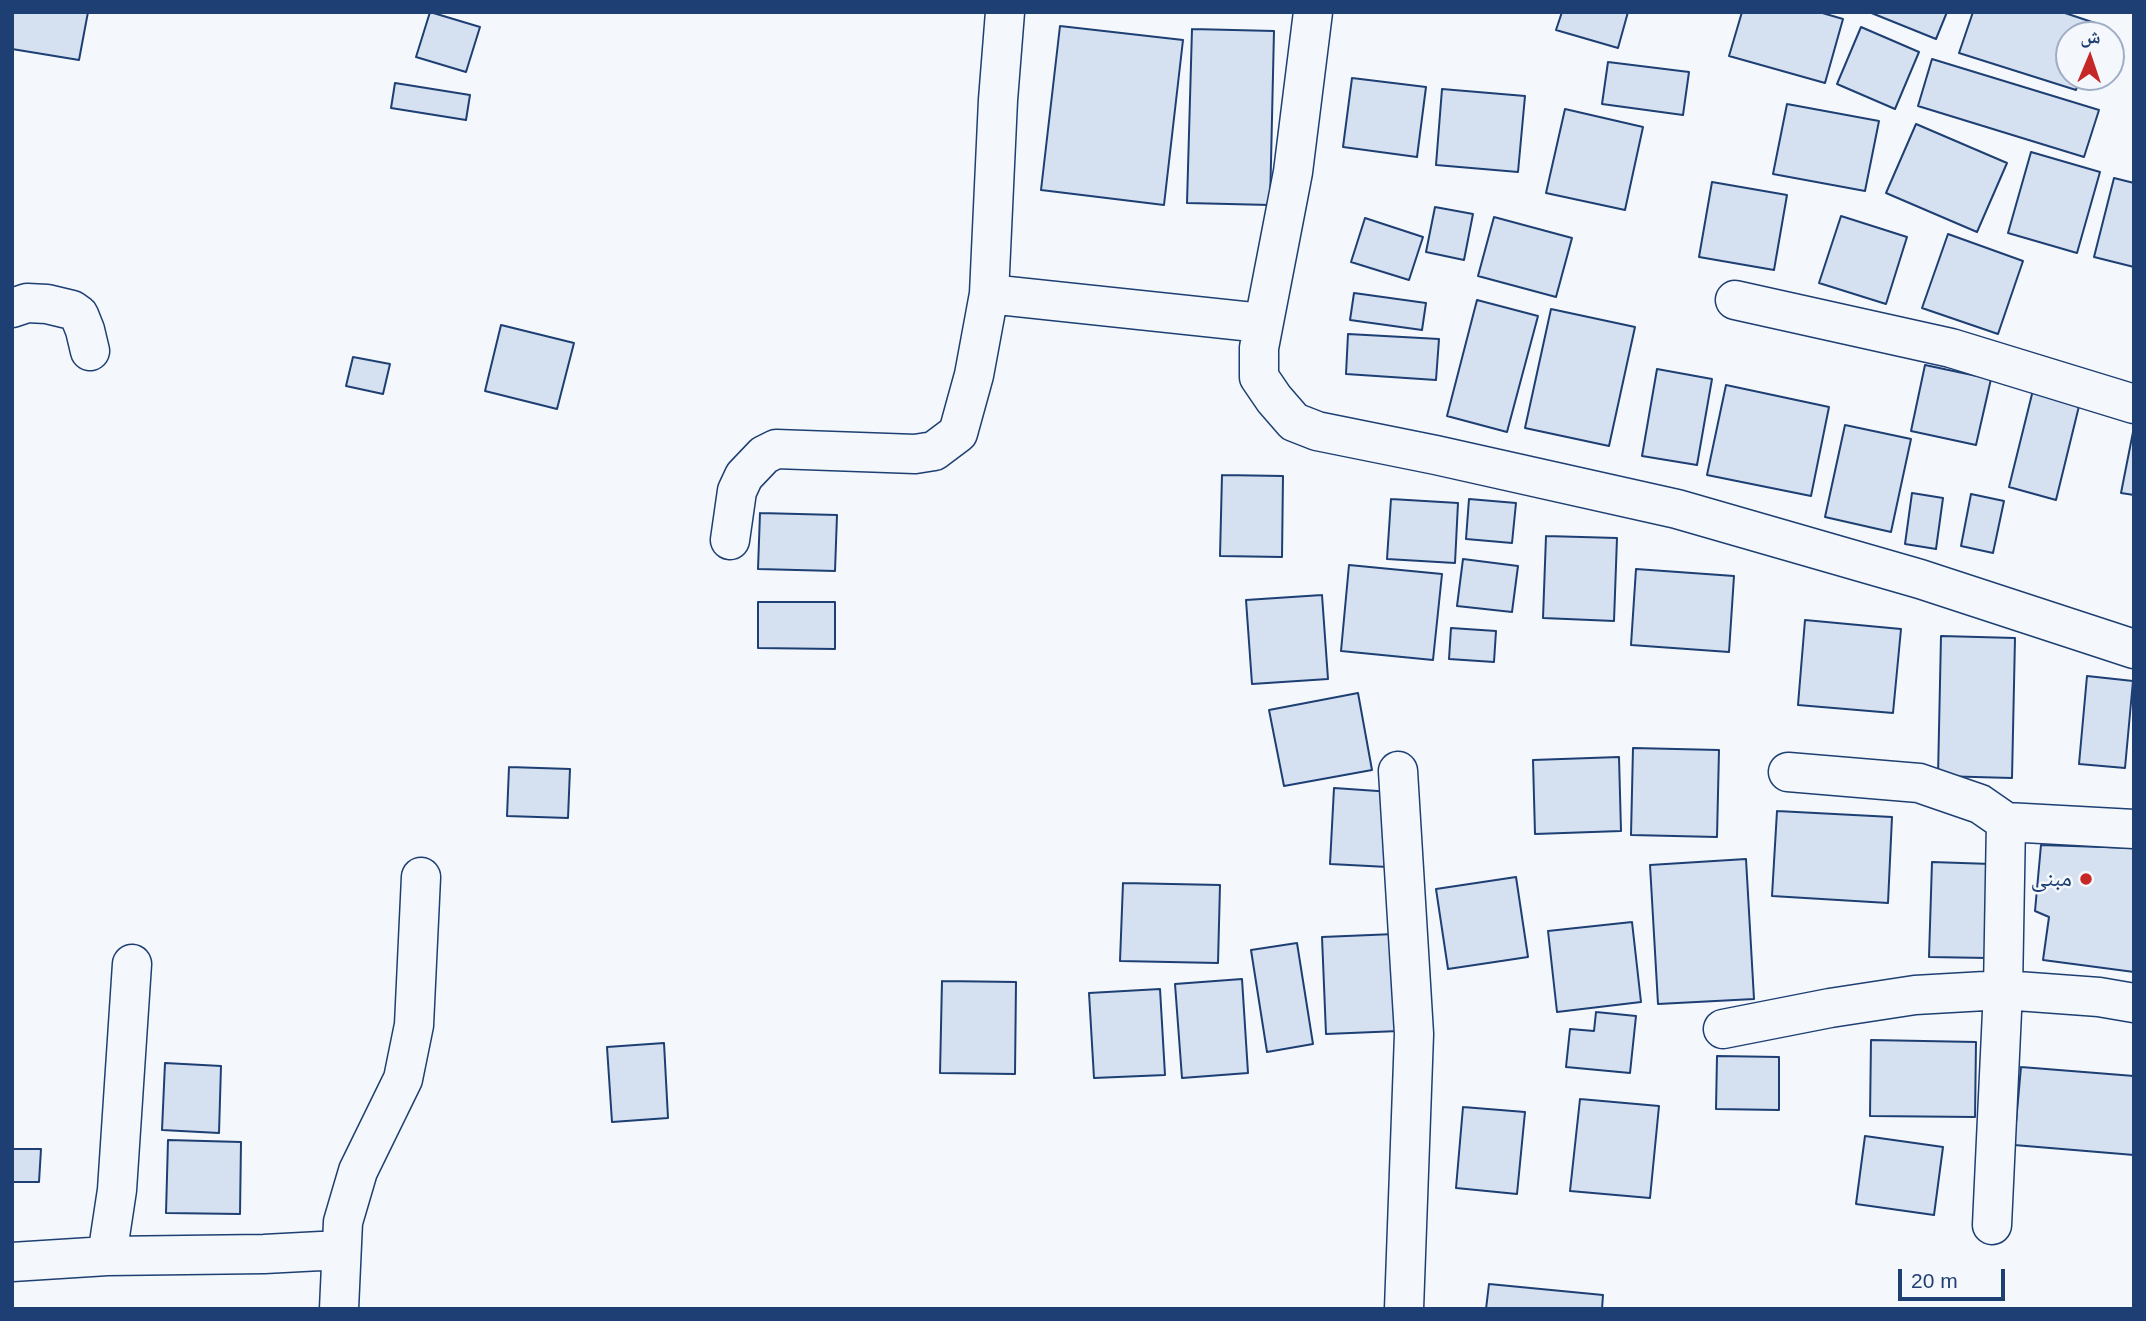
<!DOCTYPE html>
<meta charset="utf-8">
<style>
body{margin:0}
#map{position:relative;width:2146px;height:1321px;overflow:hidden;background:#f4f7fb;font-family:Helvetica,"Noto Naskh Arabic",sans-serif}
canvas{display:block}
.frame{position:absolute;inset:0;border:14px solid #1d3f73;pointer-events:none}
.north{position:absolute;left:2055px;top:21px;width:70px;height:70px;box-sizing:border-box;background:#f4f7fb;border:2px solid #9eadc5;border-radius:50%;rotate:2deg;font-size:19px;font-weight:700;line-height:28px;text-align:center;color:#1d3f73}
.north::after{content:'';display:block;margin:auto;width:24px;height:32px;background:#c62828;clip-path:polygon(50% 0,100% 100%,50% 72%,0 100%)}
.scale{position:absolute;left:1898px;top:1269px;width:107px;height:32px;box-sizing:border-box;border:4px solid #1d3f73;border-top:0;padding-left:9px;font-size:21px;line-height:24px;white-space:nowrap;color:#1d3f73;-webkit-text-stroke:5px #f4f7fb;paint-order:stroke}
</style>
<div id="map">
<canvas width="2146" height="1321"></canvas>
<div class="frame"></div>
<div class="north">ش</div>
<div class="scale">20 m</div>
</div>
<script>
const g = document.querySelector('canvas').getContext('2d');
g.lineJoin = 'round';
function fill(path, color) { g.fillStyle = color; g.fill(path, 'evenodd'); }
const shape = rows => new Path2D(rows.map(r => 'M' + r).join(''));
function trace(path, color, width, dash) { g.strokeStyle = color; g.lineWidth = width; g.lineCap = dash ? 'butt' : 'round'; g.setLineDash(dash || []); g.stroke(path); }
function drawText(font, color, halo, rows, align = 'center') {
  g.font = font + ' Helvetica,"Noto Naskh Arabic",sans-serif'; g.lineWidth = 5; g.setLineDash([]); g.textBaseline = 'middle'; g.strokeStyle = halo; g.fillStyle = color; for (const [text, x, y, turn = 0] of rows) {
    g.save(); g.translate(x, y); g.rotate((+turn || 0) * Math.PI / 180); g.textAlign = isNaN(turn) ? turn : align; if (halo) g.strokeText(text, 0, 0); g.fillText(text, 0, 0); g.restore();
  }
}
const building = shape([
 [12,12,88,12,79,60,12,49,12,12],
 [430,12,480,27,466,72,416,57,430,12],
 [1562,12,1628,12,1618,48,1556,30,1562,12],
 [1742,12,1819,12,1843,19,1825,83,1729,56,1742,12],
 [1869,12,1947,12,1936,39,1869,12],
 [1973,12,2062,12,2098,24,2094,35,2069,35,2069,77,2080,77,2076,90,1959,53,1973,12],
 [1060,26,1183,40,1164,205,1041,190,1060,26],
 [1861,27,1919,52,1895,109,1837,84,1861,27],
 [1192,29,1274,31,1270,205,1187,203,1192,29],
 [1932,59,2099,110,2084,157,1918,106,1932,59],
 [1608,62,1689,72,1683,115,1602,104,1608,62],
 [1352,78,1426,87,1417,157,1343,147,1352,78],
 [395,83,470,95,466,120,391,108,395,83],
 [1442,89,1525,96,1518,172,1436,165,1442,89],
 [1787,104,1879,121,1865,191,1773,174,1787,104],
 [1565,109,1643,127,1625,210,1546,193,1565,109],
 [1916,124,2007,163,1977,232,1886,193,1916,124],
 [2031,152,2100,172,2077,253,2008,233,2031,152],
 [2114,178,2134,183,2134,267,2094,257,2114,178],
 [1712,182,1787,195,1774,270,1699,257,1712,182],
 [1435,207,1473,214,1464,260,1426,252,1435,207],
 [1841,216,1907,237,1886,304,1819,283,1841,216],
 [1494,217,1572,238,1556,297,1478,276,1494,217],
 [1365,218,1423,237,1409,280,1351,262,1365,218],
 [1948,234,2023,261,1998,334,1922,308,1948,234],
 [1354,293,1426,303,1422,330,1350,320,1354,293],
 [1477,300,1538,316,1507,432,1447,416,1477,300],
 [1551,309,1635,327,1609,446,1525,428,1551,309],
 [501,325,574,343,557,409,485,391,501,325],
 [1348,334,1439,339,1436,380,1346,374,1348,334],
 [353,357,390,364,383,394,346,386,353,357],
 [1925,365,1991,379,1976,445,1911,431,1925,365],
 [1657,369,1712,379,1697,465,1642,456,1657,369],
 [1726,385,1829,407,1811,496,1707,475,1726,385],
 [2033,390,2080,402,2056,500,2009,487,2033,390],
 [1845,425,1911,439,1891,532,1825,517,1845,425],
 [2134,427,2134,495,2121,493,2134,427],
 [1222,475,1283,476,1282,557,1220,556,1222,475],
 [1912,493,1943,498,1936,549,1905,544,1912,493],
 [1971,494,2004,501,1993,553,1961,546,1971,494],
 [1391,499,1458,503,1455,563,1387,559,1391,499],
 [1469,499,1516,503,1512,543,1466,539,1469,499],
 [760,513,837,515,835,571,758,569,760,513],
 [1546,536,1617,538,1614,621,1543,618,1546,536],
 [1463,559,1518,566,1512,612,1457,606,1463,559],
 [1349,565,1442,574,1433,660,1341,651,1349,565],
 [1636,569,1734,576,1729,652,1631,645,1636,569],
 [1322,595,1328,679,1252,684,1246,600,1322,595],
 [758,602,835,602,835,649,758,648,758,602],
 [1805,620,1901,629,1893,713,1798,705,1805,620],
 [1451,628,1496,631,1494,662,1449,659,1451,628],
 [1941,636,2015,638,2012,778,1938,776,1941,636],
 [2087,676,2133,681,2125,768,2079,764,2087,676],
 [1358,693,1372,770,1284,786,1269,710,1358,693],
 [1633,748,1719,750,1717,837,1631,835,1633,748],
 [1619,757,1621,831,1535,834,1533,760,1619,757],
 [509,767,570,769,568,818,507,816,509,767],
 [1334,788,1392,792,1388,867,1330,864,1334,788],
 [1777,811,1892,817,1888,903,1772,896,1777,811],
 [2041,845,2134,848,2134,972,2043,960,2049,917,2035,911,2041,845],
 [1746,859,1754,999,1658,1004,1650,865,1746,859],
 [1932,862,1991,864,1988,958,1929,957,1932,862],
 [1516,877,1528,957,1448,969,1436,889,1516,877],
 [1123,883,1220,885,1218,963,1120,961,1123,883],
 [1632,922,1641,1002,1557,1012,1548,931,1632,922],
 [1395,934,1399,1031,1326,1034,1322,937,1395,934],
 [1297,943,1313,1044,1267,1052,1251,950,1297,943],
 [1242,979,1248,1073,1182,1078,1175,984,1242,979],
 [942,981,1016,982,1015,1074,940,1073,942,981],
 [1160,989,1165,1075,1094,1078,1089,993,1160,989],
 [1596,1012,1636,1016,1630,1073,1566,1067,1570,1029,1594,1031,1596,1012],
 [1871,1040,1976,1042,1975,1117,1870,1116,1871,1040],
 [664,1043,668,1118,612,1122,607,1047,664,1043],
 [1717,1056,1779,1057,1779,1110,1716,1109,1717,1056],
 [165,1063,221,1066,219,1133,162,1130,165,1063],
 [2021,1067,2134,1076,2134,1155,2014,1145,2021,1067],
 [1580,1099,1659,1106,1650,1198,1570,1191,1580,1099],
 [1463,1107,1525,1112,1517,1194,1456,1188,1463,1107],
 [1865,1136,1943,1147,1934,1215,1856,1204,1865,1136],
 [168,1140,241,1142,240,1214,166,1213,168,1140],
 [12,1149,41,1149,39,1182,12,1182,12,1149],
 [1489,1284,1603,1295,1602,1309,1486,1309,1489,1284]
]);
const minor = shape([
 [1313,12,1293,172,1259,348,1259,377,1274,399,1294,422,1317,431,1436,455,1677,509,1920,579,2134,649],
 [989,294,1262,323],
 [1735,300,1951,348,2134,404],
 [12,308,27,303,47,304,72,310,79,315,85,330,90,351],
 [730,540,737,491,744,476,764,455,776,449,915,454,934,451,958,433,974,375,989,294,998,100,1005,12],
 [1398,771,1414,1034,1404,1309],
 [1788,772,1919,783,1980,804,2006,822,2134,829],
 [1723,1029,1830,1008,1915,995,2003,990,2099,997,2134,1003],
 [1992,1225,2003,990,2006,822],
 [107,1256,117,1190,132,964],
 [12,1262,107,1256,264,1254,340,1250],
 [339,1309,343,1222,358,1171,403,1079,414,1025,421,877]
]);
const markers = [
 [2086,879,7,"#c62828"]
];
const poiNames = [
 ["مبنى",2072,879]
];
fill(building, '#d5e0f0');
trace(building, '#1d3f73', 2);
trace(minor, '#1d3f73', 41);
trace(minor, '#f4f7fb', 38);
for (const [x, y, r, color] of markers) { const dot = new Path2D(); dot.arc(x, y, r, 0, 2 * Math.PI); g.fillStyle = color; g.fill(dot); trace(dot, '#f4f7fb', 2.5); }
drawText('24px', '#1d3f73', '#f4f7fb', poiNames, 'right');
</script>
